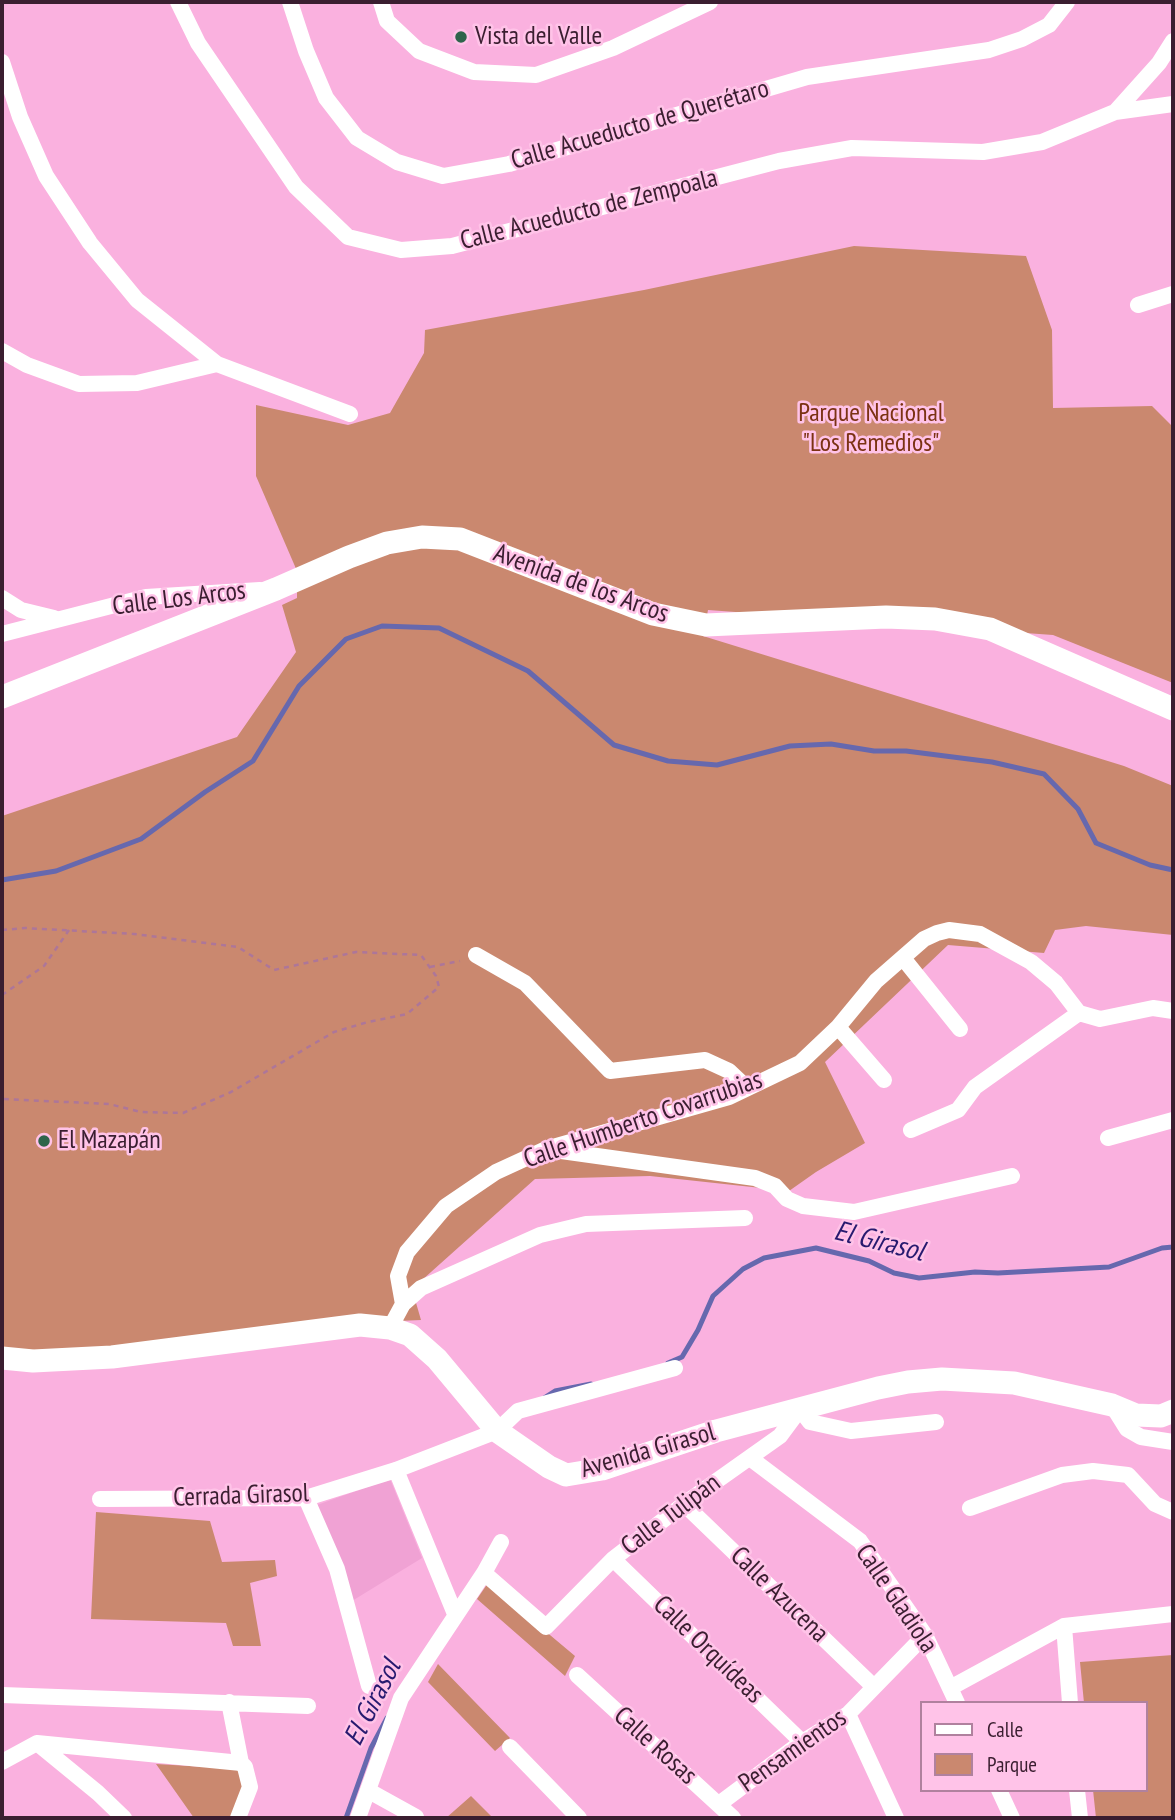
<!DOCTYPE html>
<meta charset="utf-8">
<style>
body{margin:0}
#map{position:relative;width:1175px;height:1820px;overflow:hidden;background:#fab1df;font-family:"PT Sans Narrow",sans-serif}
canvas{display:block}
.frame{position:absolute;inset:0;border:4px solid #3a1e30;pointer-events:none}
.legend{position:absolute;left:920px;top:1701px;width:228px;height:91px;box-sizing:border-box;background:#ffc3e8;border:2px solid #b0819e;margin:0;padding:9px 12px;list-style:none;font-size:21px;color:#3a1e30}
.legend li{display:flex;align-items:center;gap:14px;height:35px}
.legend b{width:35px;border:2px solid #b0819e}
</style>
<div id="map">
<canvas width="1175" height="1820"></canvas>
<div class="frame"></div>
<ul class="legend">
<li><b style="height:9px;background:#fff"></b>Calle</li>
<li><b style="height:19px;background:#ca886f"></b>Parque</li>
</ul>
</div>
<script>
const g = document.querySelector('canvas').getContext('2d');
g.lineJoin = 'round';
function fill(path, color) { g.fillStyle = color; g.fill(path, 'evenodd'); }
const shape = rows => new Path2D(rows.map(r => 'M' + r).join(''));
function trace(path, color, width, dash) { g.strokeStyle = color; g.lineWidth = width; g.lineCap = dash ? 'butt' : 'round'; g.setLineDash(dash || []); g.stroke(path); }
function drawText(font, color, halo, rows, align = 'center') {
  g.font = font + ' "PT Sans Narrow",sans-serif'; g.lineWidth = 5; g.setLineDash([]); g.textBaseline = 'middle'; g.strokeStyle = halo; g.fillStyle = color; for (const [text, x, y, turn = 0] of rows) {
    g.save(); g.translate(x, y); g.rotate((+turn || 0) * Math.PI / 180); g.textAlign = isNaN(turn) ? turn : align; if (halo) g.strokeText(text, 0, 0); g.fillText(text, 0, 0); g.restore();
  }
}
const built = shape([
 [390,1479,422,1558,352,1601,317,1505]
]);
const green = shape([
 [854,246,1026,256,1052,330,1053,408,1152,406,1173,427,1173,683,1053,635,708,610,703,636,1124,766,1173,786,1173,935,1086,926,1055,930,1044,953,948,945,825,1062,865,1143,816,1172,789,1191,650,1176,535,1179,412,1289,421,1320,331,1324,129,1347,25,1352,2,1350,2,816,237,737,296,652,282,605,297,598,297,571,256,476,256,405,348,425,390,413,424,353,425,330,644,290],
 [96,1512,210,1521,222,1562,275,1560,277,1576,250,1583,261,1646,233,1646,226,1623,91,1619],
 [488,1583,575,1656,565,1676,477,1599],
 [1173,1655,1173,1818,1096,1818,1093,1790,1145,1790,1145,1703,1084,1703,1080,1662],
 [438,1664,510,1738,495,1751,428,1682],
 [156,1764,240,1769,247,1786,236,1818,194,1818],
 [471,1796,493,1818,446,1818]
]);
const stream = shape([
 [2,880,56,871,141,839,205,792,253,761,299,686,346,639,382,626,439,628,528,671,614,745,668,761,717,765,790,746,831,744,874,751,906,751,992,762,1044,774,1078,809,1096,843,1150,865,1173,870],
 [668,1363,682,1357,698,1330,713,1296,743,1269,764,1258,816,1248,869,1261,894,1273,919,1278,975,1272,998,1273,1109,1267,1162,1248,1173,1247],
 [544,1398,555,1391,591,1384],
 [346,1818,371,1748,387,1718]
]);
const path = shape([
 [2,930,25,928,134,934,238,947,274,970,356,952,421,955,436,976,439,987,407,1014,368,1022,334,1032,231,1092,183,1113,141,1112,109,1104,2,1099],
 [430,967,460,961],
 [2,995,44,966,69,930]
]);
const street = shape([
 [178,2,198,43,296,187,348,237,401,250,452,246,779,161,852,148,983,152,1042,142,1115,112,1173,104],
 [290,2,306,51,326,98,357,138,397,162,443,176,509,164,807,77,989,50,1022,39,1049,25,1067,2],
 [381,2,387,21,419,51,474,72,536,75,613,48,710,2],
 [2,62,20,117,46,176,90,243,137,300,217,364,350,414],
 [1115,112,1159,63,1173,41],
 [1138,305,1173,294],
 [2,351,27,365,79,384,137,383,217,364],
 [2,598,21,610,54,618],
 [2,634,146,597,260,590],
 [476,955,525,983,610,1071,705,1060,729,1071,747,1088],
 [903,958,960,1029],
 [838,1027,884,1080],
 [911,1130,958,1110,975,1087,1079,1013],
 [1108,1138,1173,1120],
 [554,1150,755,1178,775,1186,787,1199,803,1206,854,1212,1012,1176],
 [403,1304,398,1276,407,1252,446,1206,496,1172,546,1149,729,1097,800,1063,838,1027,876,981,924,939,937,933,949,930,980,934,1031,962,1056,983,1079,1013,1100,1019,1153,1008,1173,1011],
 [390,1328,403,1304,421,1288,540,1235,586,1224,745,1218],
 [1112,1405,1127,1429,1141,1437,1173,1442],
 [750,1458,860,1541,925,1635,957,1703],
 [396,1470,455,1614],
 [306,1498,337,1569,369,1686],
 [100,1499,306,1498,396,1470,497,1431,518,1411,675,1368],
 [684,1504,873,1686],
 [970,1508,1062,1475,1093,1471,1128,1475,1155,1504,1173,1512],
 [613,1559,802,1742],
 [484,1573,546,1627,613,1559,684,1504,780,1436,800,1409,810,1422,851,1431,936,1422],
 [1064,1626,1070,1703],
 [577,1675,733,1818],
 [950,1688,1064,1626,1173,1614],
 [2,1695,308,1706],
 [229,1702,241,1763],
 [848,1714,896,1818],
 [37,1743,98,1793,124,1818],
 [510,1747,579,1818],
 [2,1762,37,1743,241,1763,245,1767,250,1787,238,1818],
 [999,1790,1012,1818],
 [1077,1790,1080,1818],
 [369,1791,416,1817],
 [719,1804,802,1742,848,1714,925,1635],
 [358,1818,401,1698,484,1573,501,1542]
]);
const secondary = shape([
 [2,697,276,589,349,557,387,543,422,537,460,539,653,614,706,625,886,617,935,619,990,629,1173,709],
 [2,1358,33,1361,112,1357,360,1325,390,1328,410,1335,437,1359,497,1431,549,1467,566,1475,602,1469,716,1431,878,1388,908,1382,942,1379,1014,1383,1112,1405,1136,1415,1161,1416,1173,1411]
]);
const markers = [
 [461,37,7,"#2e644b"],
 [44,1141,7,"#2e644b"]
];
const poiNames = [
 ["Vista del Valle",475,37],
 ["El Mazapán",58,1141]
];
const streetNames = [
 ["Calle Acueducto de Querétaro",640,125,-16],
 ["Calle Acueducto de Zempoala",589,210,-14],
 ["Avenida de los Arcos",581,584,20],
 ["Calle Los Arcos",179,599,-7],
 ["Calle Humberto Covarrubias",643,1120,-19],
 ["Avenida Girasol",648,1451,-16],
 ["Cerrada Girasol",241,1496,-2],
 ["Calle Tulipán",671,1515,-37],
 ["Calle Azucena",779,1595,44],
 ["Calle Gladiola",896,1599,56],
 ["Calle Orquídeas",708,1650,44],
 ["Calle Rosas",655,1746,42],
 ["Pensamientos",793,1751,-35]
];
const parkNames = [
 ["Parque Nacional",871,414],
 ["\"Los Remedios\"",871,444]
];
const waterNames = [
 ["El Girasol",879,1242,14],
 ["El Girasol",373,1703,-63]
];
fill(built, '#f0a2d4');
fill(green, '#ca886f');
trace(stream, '#6668ae', 5);
trace(path, '#ad7699', 2.5, [5, 5]);
trace(street, '#fff', 16);
trace(secondary, '#fff', 23);
for (const [x, y, r, color] of markers) { const dot = new Path2D(); dot.arc(x, y, r, 0, 2 * Math.PI); g.fillStyle = color; g.fill(dot); trace(dot, '#ffc3e8', 2.5); }
drawText('26px', '#3a1e30', '#ffc3e8', poiNames, 'left');
drawText('26px', '#3a1e30', '#ffc3e8', streetNames);
drawText('26px', '#7b3213', '#ffc3e8', parkNames);
drawText('italic 28px', '#271a6f', '#ffc3e8', waterNames);
</script>
